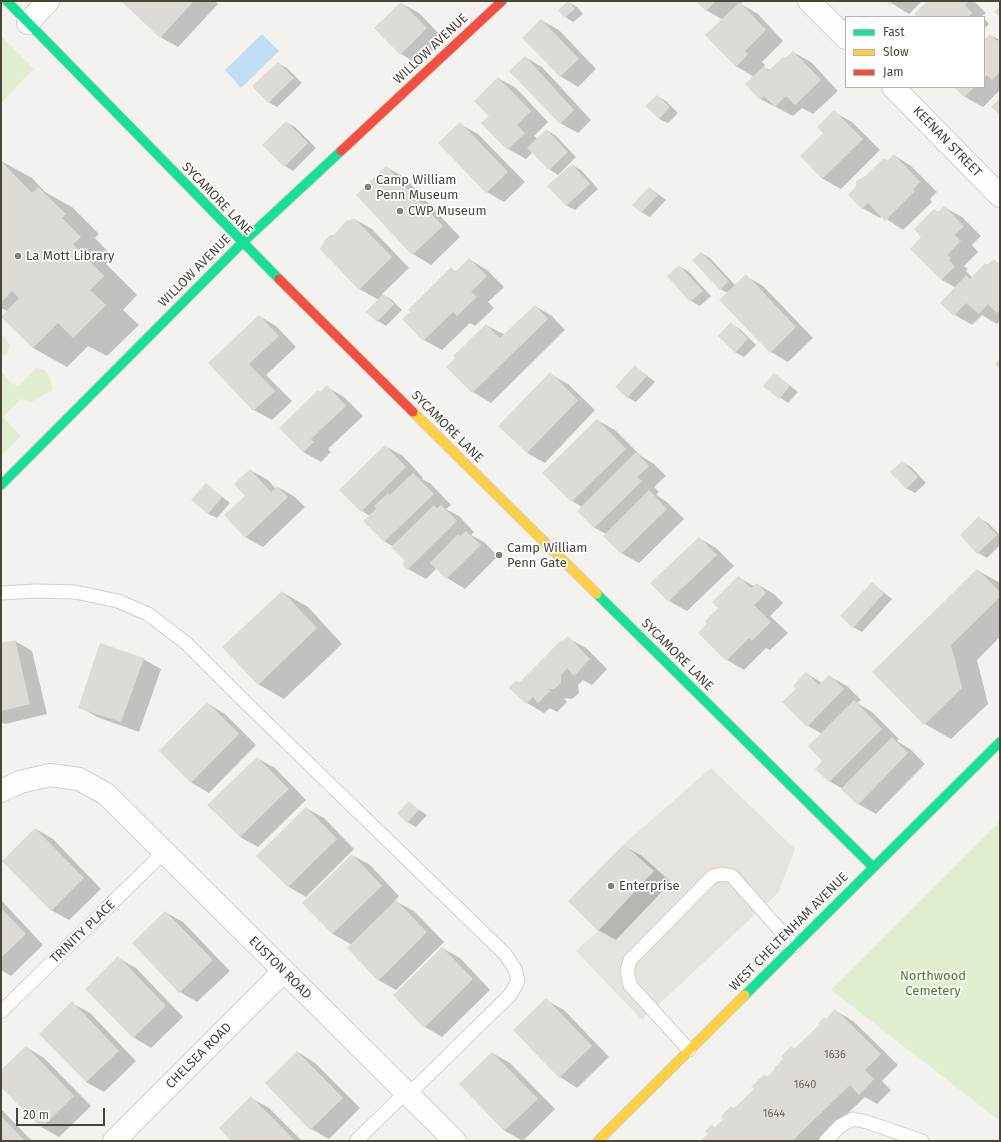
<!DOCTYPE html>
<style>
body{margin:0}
#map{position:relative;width:1001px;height:1142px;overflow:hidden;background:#f4f2ee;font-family:"Fira Sans",sans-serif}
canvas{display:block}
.frame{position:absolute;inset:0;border:2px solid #4b4439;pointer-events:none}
.legend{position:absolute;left:845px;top:16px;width:140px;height:72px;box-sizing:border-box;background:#fff;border:1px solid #b7b4b0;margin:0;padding:5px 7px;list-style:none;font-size:12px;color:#4b4439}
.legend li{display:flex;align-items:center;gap:8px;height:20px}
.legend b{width:20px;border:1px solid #b7b4b0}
.scale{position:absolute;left:16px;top:1108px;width:89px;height:18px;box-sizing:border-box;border:2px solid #4b4439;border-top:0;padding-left:5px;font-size:12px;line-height:14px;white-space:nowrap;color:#4b4439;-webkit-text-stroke:3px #fff;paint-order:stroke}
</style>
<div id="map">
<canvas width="1001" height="1142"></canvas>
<div class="frame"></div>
<ul class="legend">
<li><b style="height:5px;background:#16e098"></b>Fast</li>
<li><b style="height:5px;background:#ffcf43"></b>Slow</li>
<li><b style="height:5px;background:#f24e42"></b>Jam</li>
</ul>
<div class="scale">20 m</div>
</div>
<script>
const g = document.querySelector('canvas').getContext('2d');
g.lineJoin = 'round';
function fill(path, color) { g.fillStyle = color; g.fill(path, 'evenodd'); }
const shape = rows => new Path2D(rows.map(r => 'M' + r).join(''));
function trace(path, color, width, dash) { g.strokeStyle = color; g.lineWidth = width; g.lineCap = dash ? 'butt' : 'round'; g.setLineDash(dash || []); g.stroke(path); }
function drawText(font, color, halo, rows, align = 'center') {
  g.font = font + ' "Fira Sans",sans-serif'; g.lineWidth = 3.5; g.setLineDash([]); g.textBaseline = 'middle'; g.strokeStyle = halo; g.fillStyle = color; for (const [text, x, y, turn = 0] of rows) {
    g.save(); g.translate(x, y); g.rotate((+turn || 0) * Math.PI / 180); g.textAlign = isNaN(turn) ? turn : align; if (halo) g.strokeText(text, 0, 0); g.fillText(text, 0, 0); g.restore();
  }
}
const green = shape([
 [1,36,34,69,1,103],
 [4,336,10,346,6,355,1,356,1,337],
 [36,368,44,370,50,377,52,390,31,402,21,399,3,417,21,436,1,455,1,371,12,384,20,385],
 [1000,821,1000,1121,831,990]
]);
const parking = shape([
 [711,768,795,849,778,893,642,1020,576,951,598,931,624,844]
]);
const water = shape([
 [262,34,279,51,241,88,225,70]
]);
const shadow = shape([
 [123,1,215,1,218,4,178,47,160,37],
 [698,1,744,1,741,4,758,14,783,41,762,62,765,65,763,67,770,70,793,52,811,62,838,91,813,114,802,108,793,116,760,99,754,77,736,66,723,20,706,10],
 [888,1,922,1,909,14],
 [928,1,974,1,986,13,982,16,983,17,919,17],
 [568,2,577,7,583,14,573,22,565,17],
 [401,3,419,13,444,39,418,64,401,54],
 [984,18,989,24,984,29],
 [541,20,559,30,596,69,578,87,560,76],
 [990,35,1000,40,1000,90,983,107,965,97,955,87,984,87,984,38,986,39],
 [525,57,542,67,591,120,578,133,560,123],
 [278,63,287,68,302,83,277,107,268,102],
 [498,78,516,88,548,122,534,136,538,139,546,130,555,135,576,157,558,175,550,170,533,152,526,159,508,149,483,123,490,116],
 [657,96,666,101,678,113,668,123,659,119],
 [834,112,852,122,880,150,841,189,823,179,802,156,825,133],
 [286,122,295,127,316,148,293,171,285,166],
 [460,124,478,134,525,182,504,202,487,192],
 [894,155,911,166,937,192,930,199,932,202,903,230,882,216,880,218,862,208,866,177,884,159,888,161],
 [1,161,32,178,45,192,72,207,99,234,95,238,113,257,106,264,137,295,123,310,139,325,107,356,88,346,67,367,33,348,7,311,1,308],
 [572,165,581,170,598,189,575,210,566,205],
 [386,167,404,177,460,237,431,265,413,254,357,195],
 [650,188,666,200,650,217,641,212],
 [944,207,962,217,981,236,972,245,978,252,964,266,968,269,966,271,973,278,993,260,1000,264,1000,320,997,324,982,315,972,325,955,315,956,288,942,280,911,249,923,237,934,210,939,212],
 [354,219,372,229,409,268,382,294,392,300,402,310,386,326,378,321,368,312,379,300,359,289,334,237,346,222],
 [701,253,710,258,735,285,746,276,763,286,813,338,788,362,771,352,728,293,720,289],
 [469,259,487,270,504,287,488,302,494,308,475,326,470,323,442,350,424,340,404,319,452,269,457,272],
 [679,266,688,271,711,296,700,306,691,301,668,276],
 [535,306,552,316,565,330,491,403,473,392,448,367,486,325,505,335],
 [259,316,276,326,296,347,266,375,292,401,272,420,254,410,210,363],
 [731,324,740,329,756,345,744,357,735,352],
 [635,366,655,382,636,402,627,397],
 [550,374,568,384,595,410,545,463,527,453],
 [775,374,798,392,788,403,765,386],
 [327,387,344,397,363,416,328,449,331,452,321,462,303,452],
 [597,420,615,430,641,456,654,464,666,476,654,487,659,492,656,495,667,502,684,519,639,563,621,553,606,534,595,528,579,511,582,507,572,501,544,473],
 [385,446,403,456,423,478,422,479,431,484,451,505,446,509,459,516,474,532,471,535,484,542,498,556,465,589,447,578,437,568,426,579,408,569,404,564,407,561,393,546,385,542,365,521,370,516,362,511],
 [902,462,911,467,926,483,915,493,906,488],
 [250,470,268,480,276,489,278,487,295,497,305,507,263,547,245,537,246,496],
 [206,484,230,503,217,518,208,514],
 [979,518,988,523,1000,535,1000,545,987,558,978,553],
 [699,538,716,548,734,566,687,611,669,601],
 [977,570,1000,583,1000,637,977,660,988,704,951,739,925,724,873,672],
 [738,577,754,586,757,584,774,594,783,603,770,616,788,633,770,650,766,648,744,670,727,660,699,633,720,608],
 [872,583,892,599,862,632,853,627],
 [282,592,308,607,342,644,284,699,258,684],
 [568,638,586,648,607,669,592,685,583,680,578,685,579,693,572,699,564,698,567,702,557,712,550,708,544,713,527,703,511,688,517,682,520,684],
 [15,641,32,651,47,714,5,724,1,722,1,644],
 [143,659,161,669,139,732,97,717,80,707],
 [806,673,822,683,829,676,847,686,861,700,857,703,872,712,899,739,897,741,910,749,925,764,876,814,858,804,843,789,829,781,824,761,822,734,808,726,783,702,797,689],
 [207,703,225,714,256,745,209,793,192,783,160,751],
 [257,758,275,768,306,800,258,847,240,837],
 [409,803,427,815,416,827,407,822],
 [306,808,324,818,354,849,306,897,289,887,257,856],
 [36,829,53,839,101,889,69,920,51,910],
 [624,846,642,856,671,882,616,940,598,930],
 [352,855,370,865,399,896,395,901,414,911,444,942,396,990,378,980,352,945,333,934,303,903],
 [1,900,43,945,11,976,1,970],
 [165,912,183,922,230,971,197,1002,180,992],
 [442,948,460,958,490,990,442,1037,425,1027],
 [118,958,136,968,183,1017,151,1048,133,1037],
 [546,1000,564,1010,609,1057,577,1088,560,1077],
 [72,1003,90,1013,136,1061,104,1092,86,1082],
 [836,1011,853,1021,898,1065,882,1081,891,1090,877,1104,865,1097,819,1141,702,1141,710,1134,712,1126,715,1128,755,1090,764,1076,768,1077,784,1059,791,1047,795,1049],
 [26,1047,44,1058,91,1106,59,1137,41,1127,1,1085,1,1072],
 [298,1052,315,1063,360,1108,329,1139,311,1129],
 [492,1053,510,1063,555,1109,523,1141,505,1131,460,1084],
 [251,1098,269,1108,302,1141,233,1141],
 [1,1109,32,1141,1,1141]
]);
const building = shape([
 [121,1,194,1,160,38],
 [568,1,575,9,564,18,558,10],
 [696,1,716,1,706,11],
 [886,1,894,1,890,5],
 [927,1,968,1,965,5,972,13,968,17,917,17,914,14],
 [401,2,427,28,400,55,374,28],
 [740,2,766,30,745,51,748,54,736,67,705,35],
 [1000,6,1000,17,994,12],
 [541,19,579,59,560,77,522,38],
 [990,34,997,41,1000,38,1000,72,992,80,987,75,984,78,984,37,985,39],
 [793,51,821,80,795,105,786,96,775,107,764,96,760,100,745,84,764,66,768,71,783,57,786,58],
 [525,56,574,110,560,124,509,71],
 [278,62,294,78,268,103,252,86],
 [498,77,531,111,517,125,525,133,507,150,481,123,489,116,474,101],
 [954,87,975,87,964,97],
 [657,95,670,107,659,119,645,106],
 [1000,98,1000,115,991,107],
 [834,110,863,139,822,179,800,156,823,133,817,127],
 [286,121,308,143,284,167,262,145],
 [460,122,508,172,486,193,438,143],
 [546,129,568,152,549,170,527,148],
 [894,154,920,182,913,189,915,191,885,221,868,203,862,209,848,195,856,186,856,181,865,176,884,158,887,161],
 [1,161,32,193,38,187,66,214,62,218,81,237,73,244,104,276,90,290,106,305,73,338,58,323,33,348,1,317,19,298,12,291,1,303],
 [572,164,590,184,566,206,547,186],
 [386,166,443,226,412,255,356,195],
 [649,187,658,195,641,213,632,205],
 [944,206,964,226,955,235,961,241,947,255,951,258,949,260,955,267,941,280,910,249,921,237,914,229,934,209,938,212],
 [354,218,392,257,359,290,320,249,324,241,330,235,334,235,346,221,351,220],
 [701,252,729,281,720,290,692,260],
 [469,258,487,276,471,292,477,297,457,316,453,312,423,341,402,319,410,312,408,310,451,267,455,272],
 [993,259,1000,265,1000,310,997,313,988,304,979,314,966,303,954,316,940,303,966,275,970,279,985,263,988,265],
 [679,265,703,291,690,302,667,276],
 [746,274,796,327,770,353,719,300],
 [383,294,394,304,377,322,366,312],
 [535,305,548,319,472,393,446,367,455,358,453,356,486,324,500,338],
 [259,315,279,336,249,364,275,391,253,411,208,363],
 [731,322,748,339,735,353,718,336],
 [1000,359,1000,369,995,364],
 [635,365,647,376,627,398,615,387],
 [550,372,578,400,527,453,498,426],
 [774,373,790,386,779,399,763,386],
 [327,385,346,406,311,439,314,442,303,452,279,428,318,390,320,392],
 [597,419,626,449,571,502,542,473],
 [385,445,406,467,361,512,339,490],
 [636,452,649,466,637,477,642,481,594,528,577,511],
 [902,461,918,477,906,489,890,472],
 [250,469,271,492,277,486,288,497,245,538,224,515,245,496,234,484],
 [413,473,434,494,384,542,363,521,376,509,374,506,388,493,390,495],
 [206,483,222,497,208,514,191,500],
 [649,490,667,509,621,554,603,536],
 [434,505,437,508,441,505,457,521,407,570,402,564,405,561,391,547],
 [979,516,997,535,977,554,960,535],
 [466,531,481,545,446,579,430,563,458,534,460,536],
 [699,537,717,555,668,602,650,583],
 [977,569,1000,592,1000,597,951,645,962,688,924,725,872,672],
 [738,576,751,588,757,583,766,593,754,605,771,622,752,641,749,638,726,661,698,633,707,623,705,621,718,608,712,602],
 [872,582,884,593,853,628,840,616],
 [282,591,317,628,258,685,222,647],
 [568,636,590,659,574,676,567,668,561,675,561,683,554,689,548,689,550,691,538,703,533,697,526,704,509,688,516,680,519,683,561,640,562,641],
 [15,640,30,704,1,711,1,643],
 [100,643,144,658,121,722,78,708],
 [806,672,819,685,829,675,844,689,807,727,782,702,796,689,793,686],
 [854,700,882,729,829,782,815,769,822,761,808,746],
 [207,702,239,734,191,783,159,751],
 [892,737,908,753,858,805,841,789],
 [257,757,289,789,240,837,207,805],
 [409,801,419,810,407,823,397,813],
 [306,807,337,839,288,887,256,856],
 [35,828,84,878,51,911,2,861],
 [624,844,654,871,598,931,568,901],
 [352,854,382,886,332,934,302,903],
 [396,900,427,932,378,981,347,948],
 [1,908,26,934,1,958],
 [165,911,213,960,179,993,132,943],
 [442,947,473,979,424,1028,393,995],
 [118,956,166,1006,133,1038,85,989],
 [546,998,592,1046,559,1078,513,1030],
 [72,1001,119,1051,86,1082,39,1034],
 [835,1009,881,1054,865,1070,874,1079,859,1095,850,1085,792,1141,700,1141,708,1134,705,1131,712,1124,714,1128,723,1119,721,1116,731,1106,734,1108,754,1089,751,1087,764,1074,767,1077,775,1069,774,1068,783,1059,781,1057,791,1046,794,1049,819,1025,818,1023,824,1017,826,1019],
 [26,1046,74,1096,41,1128,1,1087,1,1070],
 [297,1051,343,1098,310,1130,265,1083],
 [492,1052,538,1099,504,1131,459,1084],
 [251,1096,295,1141,231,1141,219,1128],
 [1,1116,25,1141,1,1141]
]);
const lane = shape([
 [1,593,36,591,75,592,118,601,148,614,186,643,245,702,505,954,515,969,518,981,511,994,408,1095],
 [1,1012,164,852],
 [689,1050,630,985,627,971,630,960,713,876,722,874,732,876,794,946],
 [356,1141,406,1092],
 [826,1141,840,1126,853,1119,867,1122,922,1141]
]);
const street = shape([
 [809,1,846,38],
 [28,23,48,1],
 [893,87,1000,196],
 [1,791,20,782,50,775,79,779,106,794,455,1141],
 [114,1141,284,971]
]);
const fast = shape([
 [7,1,279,279],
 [1,485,242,243,341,151],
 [597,594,873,867],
 [745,995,1000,742]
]);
const slow = shape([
 [413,412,597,594],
 [598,1141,745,995]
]);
const jam = shape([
 [341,151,502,1],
 [279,279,413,412]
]);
const markers = [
 [368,187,4,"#868178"],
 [400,211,4,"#868178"],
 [18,256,4,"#868178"],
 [499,555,4,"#868178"],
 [611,886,4,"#868178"]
];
const numberNames = [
 ["1636",835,1055],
 ["1640",805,1085],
 ["1644",774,1114]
];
const streetNames = [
 ["WILLOW AVENUE",431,49,-43],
 ["KEENAN STREET",947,142,46],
 ["SYCAMORE LANE",217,199,46],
 ["WILLOW AVENUE",195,271,-45],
 ["SYCAMORE LANE",447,427,45],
 ["SYCAMORE LANE",677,655,45],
 ["TRINITY PLACE",83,932,-44],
 ["WEST CHELTENHAM AVENUE",789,932,-45],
 ["EUSTON ROAD",280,968,45],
 ["CHELSEA ROAD",199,1056,-45]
];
const poiNames = [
 ["Camp William",376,180],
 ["Penn Museum",376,195],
 ["CWP Museum",408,211],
 ["La Mott Library",26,256],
 ["Camp William",507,548],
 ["Penn Gate",507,563],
 ["Enterprise",619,886]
];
const parkNames = [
 ["Northwood",933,976],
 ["Cemetery",933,991]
];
fill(green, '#e1eecf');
fill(parking, '#e6e3df');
fill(water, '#c0ddf1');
fill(shadow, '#0003');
fill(building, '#dedbd6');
trace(lane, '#d2d0cb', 15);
trace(street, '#d2d0cb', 24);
trace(fast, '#d3cfc5', 11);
trace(slow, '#d3cfc5', 11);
trace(jam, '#d3cfc5', 11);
trace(lane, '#fdfdfc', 13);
trace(street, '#fdfdfc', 22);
trace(fast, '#16e098', 9);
trace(slow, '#ffcf43', 9);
trace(jam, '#f24e42', 9);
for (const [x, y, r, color] of markers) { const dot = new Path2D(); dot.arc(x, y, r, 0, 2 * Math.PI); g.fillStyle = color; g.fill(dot); trace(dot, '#fff', 1.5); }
drawText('11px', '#706a61', null, numberNames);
drawText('13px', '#4b4439', '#fff', streetNames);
drawText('13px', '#4b4439', '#fff', poiNames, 'left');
drawText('13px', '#4a7f2a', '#fff', parkNames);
</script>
